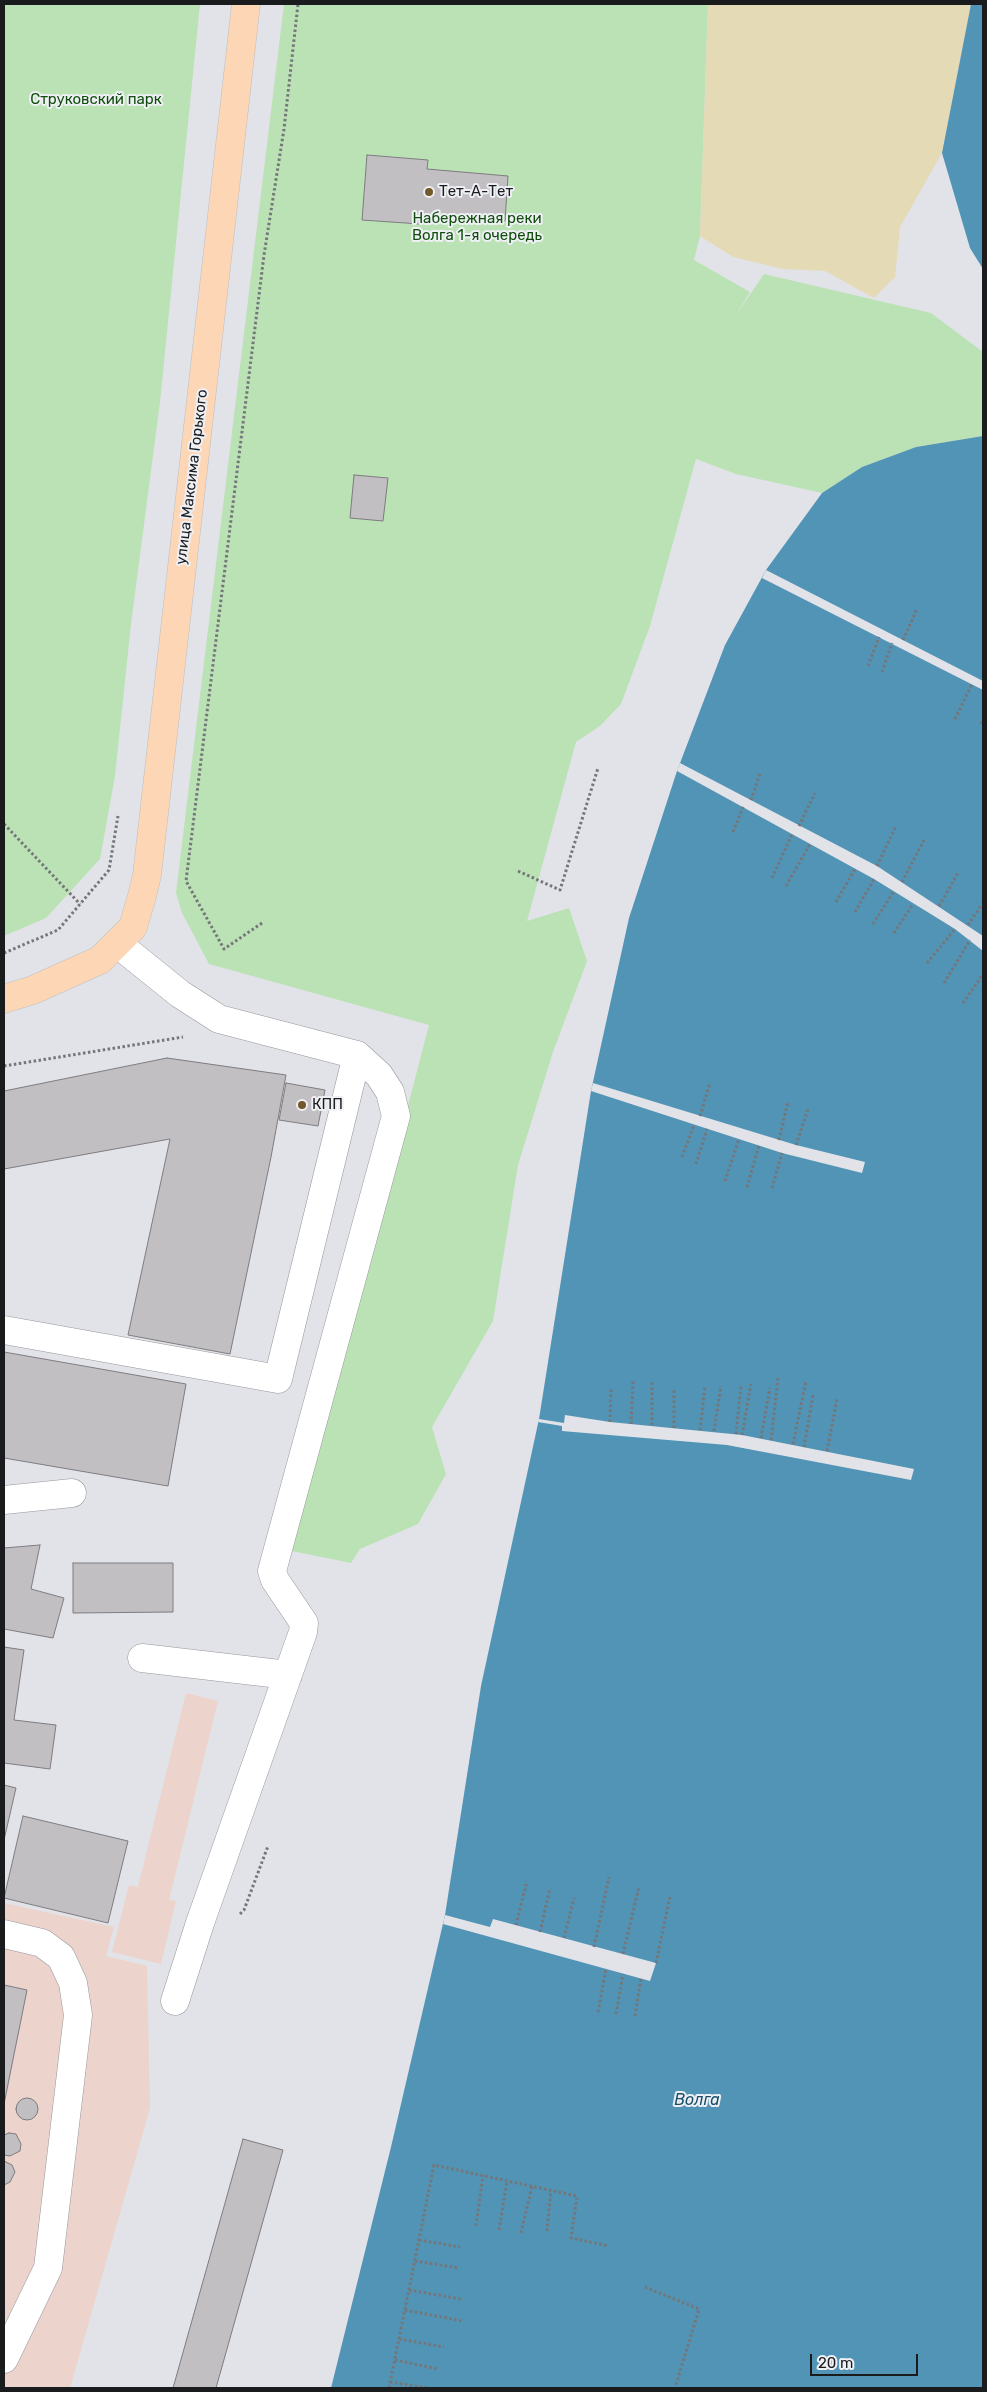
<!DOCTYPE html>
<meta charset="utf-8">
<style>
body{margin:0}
#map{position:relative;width:987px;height:2392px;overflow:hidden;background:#e2e3e8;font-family:Rubik,sans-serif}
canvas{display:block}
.frame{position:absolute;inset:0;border:5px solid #1a1b1c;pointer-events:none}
.scale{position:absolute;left:810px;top:2354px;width:108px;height:22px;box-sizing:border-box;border:2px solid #1a1b1c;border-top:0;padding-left:6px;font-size:15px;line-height:18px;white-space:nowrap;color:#1a1b1c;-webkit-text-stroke:4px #eff0f5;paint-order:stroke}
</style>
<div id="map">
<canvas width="987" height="2392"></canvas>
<div class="frame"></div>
<div class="scale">20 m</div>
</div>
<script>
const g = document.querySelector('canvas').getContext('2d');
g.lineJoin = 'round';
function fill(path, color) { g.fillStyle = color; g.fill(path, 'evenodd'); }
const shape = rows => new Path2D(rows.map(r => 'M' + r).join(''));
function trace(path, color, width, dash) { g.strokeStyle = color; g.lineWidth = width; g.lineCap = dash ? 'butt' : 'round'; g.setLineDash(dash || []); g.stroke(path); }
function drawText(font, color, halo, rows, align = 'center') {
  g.font = font + ' Rubik,sans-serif'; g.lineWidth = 4; g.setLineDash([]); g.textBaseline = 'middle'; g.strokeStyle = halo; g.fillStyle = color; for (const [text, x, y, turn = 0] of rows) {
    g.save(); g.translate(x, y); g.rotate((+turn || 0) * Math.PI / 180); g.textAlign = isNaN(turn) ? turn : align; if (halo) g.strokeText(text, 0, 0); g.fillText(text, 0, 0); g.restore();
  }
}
const industrial = shape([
 [186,1693,218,1701,169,1900,176,1901,161,1964,112,1952,129,1885,138,1887],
 [4,1903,114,1927,106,1956,147,1966,150,2108,70,2388,4,2388]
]);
const green = shape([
 [4,4,200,4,160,402,131,624,115,776,100,859,46,918,4,936],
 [284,4,708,4,700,236,694,260,750,292,736,315,764,274,931,313,983,352,983,436,916,447,862,467,822,493,736,474,696,459,650,626,621,704,600,726,576,742,527,921,569,908,587,961,553,1052,518,1165,493,1321,432,1427,446,1474,418,1524,360,1549,351,1563,292,1551,429,1025,209,964,182,913,176,893]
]);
const sand = shape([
 [708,4,971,4,942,153,900,227,895,277,874,298,825,271,783,269,733,257,700,236]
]);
const water = shape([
 [971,4,983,4,983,269,970,248,942,153],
 [983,436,983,2388,331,2388,391,2147,445,1915,481,1686,539,1419,591,1091,629,918,677,771,725,645,766,570,822,493,862,467,916,447]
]);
const pier = shape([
 [766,570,983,681,983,690,762,578],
 [680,763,877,866,983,936,983,951,955,929,874,879,677,771],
 [593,1083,796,1145,865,1162,862,1173,782,1153,591,1091],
 [565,1415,610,1422,742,1435,914,1469,911,1480,727,1445,562,1431,562,1426,538,1422,539,1419,564,1423],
 [445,1915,490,1927,493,1919,656,1963,650,1981,443,1924]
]);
const building = shape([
 [367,155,428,160,427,169,508,176,505,221,421,215,420,224,362,220,367,155],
 [354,475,388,478,383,521,350,518,354,475],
 [167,1058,286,1075,271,1157,230,1354,128,1335,170,1139,4,1169,4,1091,167,1058],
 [286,1083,325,1090,318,1126,279,1120,286,1083],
 [4,1352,186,1384,168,1486,4,1458,4,1352],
 [40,1545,31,1589,64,1598,53,1638,4,1629,4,1548,40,1545],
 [73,1563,173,1563,173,1612,73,1613,73,1563],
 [4,1647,24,1650,14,1720,56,1725,50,1769,4,1763,4,1647],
 [4,1785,16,1788,4,1840,4,1785],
 [23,1816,128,1841,108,1923,4,1898,23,1816],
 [4,1985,27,1990,4,2104,4,1985],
 '16 2109a11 11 0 1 1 22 0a11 11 0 1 1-22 0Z',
 [9,2133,16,2134,21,2144,20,2151,10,2156,4,2155,4,2135,9,2133],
 [243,2139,283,2150,216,2388,173,2388,243,2139],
 [4,2161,12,2165,15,2172,10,2182,4,2185,4,2161]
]);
const path = shape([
 [903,640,917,609],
 [868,666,879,637],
 [882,672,892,643],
 [955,719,972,684],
 [981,724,983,718],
 [751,800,760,774],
 [4,824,80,904],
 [799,826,815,793],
 [733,832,743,807],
 [877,866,896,826],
 [518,871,560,890,598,768],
 [772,878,792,834],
 [902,882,924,840],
 [786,886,810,844],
 [836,902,855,869],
 [939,906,959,871],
 [855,912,874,879],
 [262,923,224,949,186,881,264,255,284,129,298,4],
 [873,924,894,891],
 [968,925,983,903],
 [894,933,913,904],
 [4,953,58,930,109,870,118,816],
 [927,963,955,929],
 [944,983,970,940],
 [963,1003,983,974],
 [4,1066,183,1037],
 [700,1116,710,1083],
 [779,1140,788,1101],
 [796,1145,808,1109],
 [682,1157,694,1125],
 [696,1164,707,1129],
 [725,1181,739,1139],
 [747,1187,759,1145],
 [772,1188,782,1153],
 [610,1422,611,1387],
 [631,1424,633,1380],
 [652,1425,652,1381],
 [674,1428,674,1388],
 [700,1430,705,1386],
 [714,1431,721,1386],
 [736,1434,741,1386],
 [742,1435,751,1384],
 [761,1438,770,1388],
 [771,1440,778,1378],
 [793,1444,806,1381],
 [804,1447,813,1395],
 [827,1451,837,1399],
 [240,1914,244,1910,268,1846],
 [516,1925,527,1881],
 [540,1932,550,1888],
 [564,1938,574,1898],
 [594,1947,609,1877],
 [623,1954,639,1887],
 [656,1963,670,1897],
 [598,2012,606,1969],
 [616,2014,623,1974],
 [635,2016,641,1978],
 [476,2226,483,2175],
 [499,2230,507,2181],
 [547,2231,551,2190],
 [521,2233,532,2186],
 [419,2240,460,2247],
 [415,2261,459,2268],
 [645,2287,699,2309,675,2388],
 [409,2290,461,2299],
 [405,2310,462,2321],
 [399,2339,444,2347],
 [395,2360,438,2369],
 [390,2382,428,2388],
 [389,2388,434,2165,577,2196,571,2238,609,2246]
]);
const minor = shape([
 [4,1330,278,1379,357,1055,219,1019,180,994,118,944],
 [4,1500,72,1493],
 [142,1658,288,1675],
 [4,1934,42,1943,61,1957,73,1983,78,2015,48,2268,4,2359],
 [175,2001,200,1923,303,1632,304,1623,275,1580,272,1571,396,1116,390,1092,379,1075,357,1055]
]);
const major = shape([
 [4,999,33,990,100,960,133,927,142,896,147,875,246,4]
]);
const markers = [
 [429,192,5,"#72582a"],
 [302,1105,5,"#72582a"]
];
const parkNames = [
 ["Струковский парк",96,100],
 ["Набережная реки",477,219],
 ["Волга 1-я очередь",477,236]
];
const poiNames = [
 ["Тет-А-Тет",439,192],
 ["КПП",312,1105]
];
const streetNames = [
 ["улица Максима Горького",192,477,-83]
];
const waterNames = [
 ["Волга",697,2100]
];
fill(industrial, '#ecd3cb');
fill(green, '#bae2b5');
fill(sand, '#e4dab5');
fill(water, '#5194b5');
fill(pier, '#e2e3e8');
fill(building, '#c2bfc3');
trace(building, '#7e7c80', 1);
trace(minor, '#96969b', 29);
trace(major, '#bfbfbf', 29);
trace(path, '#757679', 3, [2.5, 2.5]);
trace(minor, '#fff', 28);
trace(major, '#fdd6b6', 28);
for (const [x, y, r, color] of markers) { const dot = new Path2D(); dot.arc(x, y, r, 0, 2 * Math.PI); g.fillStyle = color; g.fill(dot); trace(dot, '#eff0f5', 2); }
drawText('15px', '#0f4e0a', '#eff0f5', parkNames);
drawText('15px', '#1a1b1c', '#eff0f5', poiNames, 'left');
drawText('15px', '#1a1b1c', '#eff0f5', streetNames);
drawText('italic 16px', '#194f68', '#eff0f5', waterNames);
</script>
